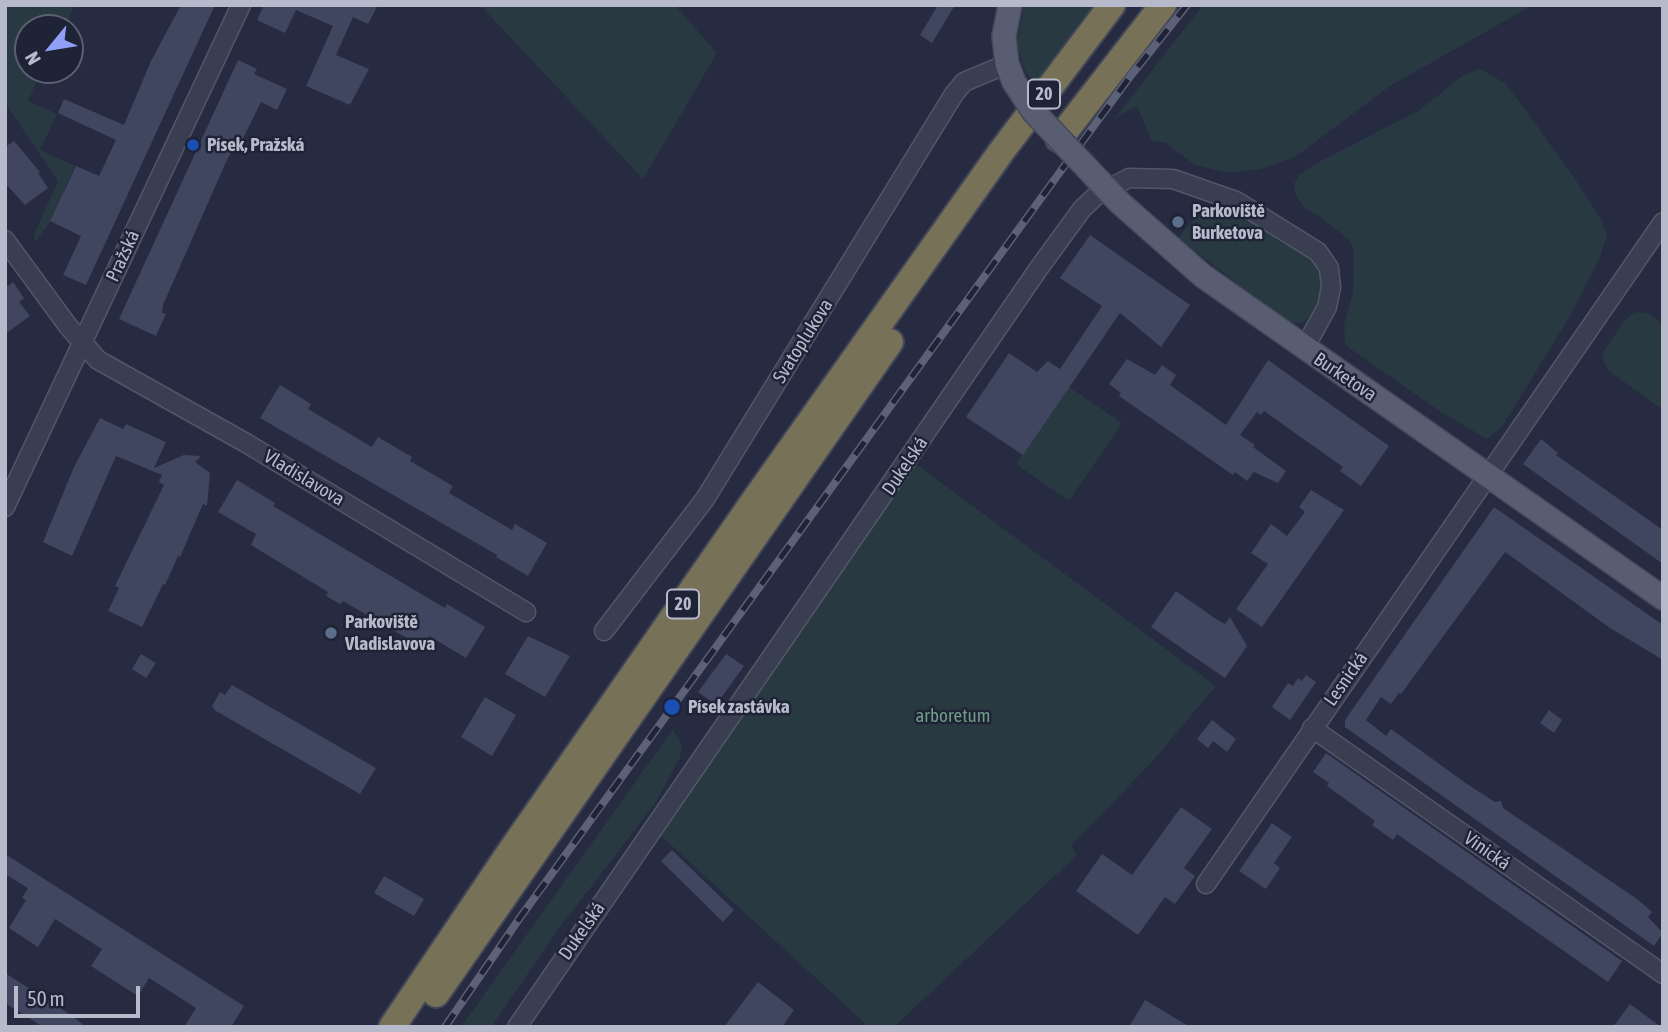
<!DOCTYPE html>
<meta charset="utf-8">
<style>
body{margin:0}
#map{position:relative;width:1668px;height:1032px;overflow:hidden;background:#262b41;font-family:"Asap Condensed",sans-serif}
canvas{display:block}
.frame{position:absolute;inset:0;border:7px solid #b7bacb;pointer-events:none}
.north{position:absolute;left:14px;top:14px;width:70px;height:70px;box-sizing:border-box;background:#1f2336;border:2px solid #5c5f72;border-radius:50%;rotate:240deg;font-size:19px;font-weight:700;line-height:28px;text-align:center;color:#b7bacb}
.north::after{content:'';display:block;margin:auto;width:24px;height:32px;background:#90a0f7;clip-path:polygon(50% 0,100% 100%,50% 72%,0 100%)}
.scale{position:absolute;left:14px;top:986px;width:126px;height:32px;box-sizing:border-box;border:4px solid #b7bacb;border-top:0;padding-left:9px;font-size:21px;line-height:24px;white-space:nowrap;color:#b7bacb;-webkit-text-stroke:5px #1f2336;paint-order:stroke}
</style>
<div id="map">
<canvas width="1668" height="1032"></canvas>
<div class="frame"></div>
<div class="north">N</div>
<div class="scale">50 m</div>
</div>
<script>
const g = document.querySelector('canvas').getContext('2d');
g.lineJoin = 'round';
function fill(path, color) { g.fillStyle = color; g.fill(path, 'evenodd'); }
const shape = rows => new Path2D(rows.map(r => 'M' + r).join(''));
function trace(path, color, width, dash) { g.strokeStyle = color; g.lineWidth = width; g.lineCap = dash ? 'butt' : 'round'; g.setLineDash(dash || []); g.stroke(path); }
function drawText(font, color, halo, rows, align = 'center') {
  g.font = font + ' "Asap Condensed",sans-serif'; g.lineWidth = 5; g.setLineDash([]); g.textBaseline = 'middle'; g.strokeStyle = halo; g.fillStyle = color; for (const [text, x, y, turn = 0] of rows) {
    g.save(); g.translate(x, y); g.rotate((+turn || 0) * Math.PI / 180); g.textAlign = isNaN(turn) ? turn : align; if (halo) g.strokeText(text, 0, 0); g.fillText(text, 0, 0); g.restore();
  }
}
const green = shape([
 [5,5,74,5,66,26,28,28,28,70,42,70,28,101,57,114,40,150,75,166,50,222,35,242,34,235,58,181,5,103],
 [480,5,675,5,717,53,643,179],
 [1024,5,1098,5,1035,84,1025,71,1017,44],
 [1203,5,1533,5,1390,86,1295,157,1261,169,1229,173,1195,165,1166,143,1152,141,1137,106,1114,119],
 [1480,69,1505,83,1521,104,1571,173,1601,219,1607,235,1600,257,1570,316,1502,427,1487,439,1438,410,1345,345,1344,325,1353,292,1354,250,1349,240,1321,217,1304,208,1296,196,1294,184,1299,175,1315,164,1418,111,1464,75],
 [1207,204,1207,209,1224,208,1304,251,1318,263,1324,282,1321,302,1313,314,1303,322,1290,324,1178,238],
 [1635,312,1647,313,1663,324,1663,410,1609,371,1603,361,1603,352,1625,320],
 [1069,387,1122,423,1069,501,1016,464],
 [916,464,1216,686,1150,764,1071,846,1077,855,894,1027,869,1027,658,833],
 [673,729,682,745,680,758,654,805,560,927,491,1027,461,1027]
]);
const building = shape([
 [181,5,215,5,86,285,63,275,81,236,50,221,76,166,99,176,116,140,58,113,64,99,124,125,151,61],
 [264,5,378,5,368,24,353,17,336,55,369,69,350,105,306,86,333,26,296,10,285,33,257,20],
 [938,5,955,5,932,43,920,35],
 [238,60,257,69,254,74,287,89,277,110,261,102,239,147,235,145,226,162,163,305,162,313,166,314,156,336,119,319],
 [14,141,40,172,38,173,48,188,25,205,5,183,5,147],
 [1090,235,1190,305,1161,347,1120,313,1023,455,966,417,1009,353,1037,372,1048,361,1060,369,1102,306,1060,278],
 [5,282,8,286,13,282,17,288,24,298,19,302,30,316,5,334],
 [1127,359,1155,375,1162,365,1176,375,1170,385,1226,425,1268,360,1389,446,1361,486,1340,471,1343,467,1264,411,1261,415,1257,412,1240,435,1255,445,1253,447,1286,471,1278,483,1254,472,1247,481,1235,472,1233,475,1119,396,1121,393,1109,384],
 [280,385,311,404,308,409,372,447,378,437,412,457,410,461,453,486,449,493,512,530,515,524,547,543,528,576,496,557,497,555,260,418],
 [100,418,123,429,126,424,166,442,154,468,184,455,201,456,195,462,210,473,207,506,203,504,180,557,178,556,165,585,163,584,142,627,108,611,119,588,115,586,164,485,159,482,162,475,116,456,72,556,43,542,74,467],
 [1541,439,1558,453,1556,455,1663,530,1663,564,1523,464],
 [237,480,275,503,273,506,335,543,445,608,447,604,485,627,466,658,429,636,422,647,343,601,340,604,326,596,328,592,251,545,256,534,218,512],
 [1311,490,1344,510,1262,627,1236,609,1268,564,1251,553,1271,524,1287,536,1305,512,1299,507],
 [1494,507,1663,625,1663,660,1610,628,1505,552,1401,694,1399,693,1391,704,1381,697,1366,720,1386,736,1391,729,1467,784,1495,802,1501,801,1503,808,1637,899,1652,912,1648,917,1663,933,1654,946,1345,727,1345,720],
 [1176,591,1219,621,1225,624,1230,617,1247,646,1225,678,1151,627],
 [528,636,570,656,545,697,505,674],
 [141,654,156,663,146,678,132,669],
 [726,654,744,666,716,705,698,692],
 [1306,675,1316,682,1290,720,1272,707,1288,683,1293,686,1298,678,1302,681],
 [232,685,376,768,360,794,216,711,212,706,220,692,225,695],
 [485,697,516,715,492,756,461,737],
 [1549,710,1562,720,1554,733,1540,723],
 [1212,720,1236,739,1227,752,1213,741,1208,748,1197,739],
 [1326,753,1622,961,1608,982,1397,834,1393,840,1372,825,1375,821,1327,786,1329,783,1313,772],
 [1181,807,1212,829,1184,868,1195,876,1175,904,1165,897,1138,935,1076,891,1102,854,1132,875],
 [1272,823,1292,837,1274,863,1280,868,1266,889,1239,871],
 [672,850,734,910,723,922,661,861],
 [5,854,244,1006,231,1027,184,1027,196,1008,149,978,138,996,119,984,91,966,102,949,55,919,38,947,9,928,26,900,22,898,28,888,5,874],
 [384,876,424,899,414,916,374,893],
 [5,973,71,1015,86,1027,43,1027,5,1003],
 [758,982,794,1010,782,1027,724,1027],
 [1145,1000,1190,1027,1129,1027],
 [1630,1004,1661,1027,1613,1027]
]);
const minor = shape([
 [5,240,68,326,98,360,246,443,526,612],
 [5,507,241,5],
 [604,631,705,499,954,94,964,82,1007,64],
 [1312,728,1663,974],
 [1206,884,1663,222],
 [517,1027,1039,268,1082,209,1098,194,1129,178,1173,179,1236,201,1318,252,1329,268,1331,287,1327,307,1304,349]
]);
const major = shape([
 [1010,5,1004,36,1007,64,1014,82],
 [1203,276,1663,598]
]);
const highway = shape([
 [1059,139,1163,5],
 [436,994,890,342],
 [392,1027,508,855,754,501,1001,152,1112,5]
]);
const rail = shape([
 [445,1027,519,919,1060,172,1129,78,1187,5]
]);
const majorBridge = shape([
 [1014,82,1033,111,1120,203,1203,276]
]);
const markers = [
 [193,145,7,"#1a4fb4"],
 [1178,222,7,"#5c6f8a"],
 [331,633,7,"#5c6f8a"],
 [672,707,9,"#1a4fb4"]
];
const shields = [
 [1044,94,32],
 [683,604,32]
];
const shieldNames = [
 ["20",1044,94],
 ["20",683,604]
];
const poiNames = [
 ["Písek, Pražská",207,145],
 ["Parkoviště",1192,211],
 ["Burketova",1192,233],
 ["Parkoviště",345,622],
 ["Vladislavova",345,644],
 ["Písek zastávka",688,707]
];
const streetNames = [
 ["Pražská",123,256,-65],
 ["Svatoplukova",803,341,-58],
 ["Burketova",1345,377,34],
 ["Dukelská",905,466,-56],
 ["Vladislavova",304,478,31],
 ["Lesnická",1346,679,-55],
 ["Vinická",1487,851,35],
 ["Dukelská",582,931,-55]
];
const parkNames = [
 ["arboretum",953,716]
];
fill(green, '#283942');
fill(building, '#40465f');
trace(minor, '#525668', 21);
trace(major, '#44475a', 26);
trace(highway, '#424658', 30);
trace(minor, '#3a3e51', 18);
trace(major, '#595d71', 23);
trace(highway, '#777257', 26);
trace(rail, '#5d6178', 8);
trace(rail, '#1f2336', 5, [16]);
trace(majorBridge, '#44475a', 26, []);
trace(majorBridge, '#595d71', 23);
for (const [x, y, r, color] of markers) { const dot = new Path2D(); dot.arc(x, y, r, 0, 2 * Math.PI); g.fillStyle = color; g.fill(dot); trace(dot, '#1f2336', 2.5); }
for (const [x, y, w] of shields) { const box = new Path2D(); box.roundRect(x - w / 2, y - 14.5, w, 29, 5); g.fillStyle = '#1f2336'; g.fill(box); trace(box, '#b7bacb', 2); }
drawText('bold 18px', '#b7bacb', null, shieldNames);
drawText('bold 19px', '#b7bacb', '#1f2336', poiNames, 'left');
drawText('19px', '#b7bacb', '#1f2336', streetNames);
drawText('19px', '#6f9c83', '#1f2336', parkNames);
</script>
